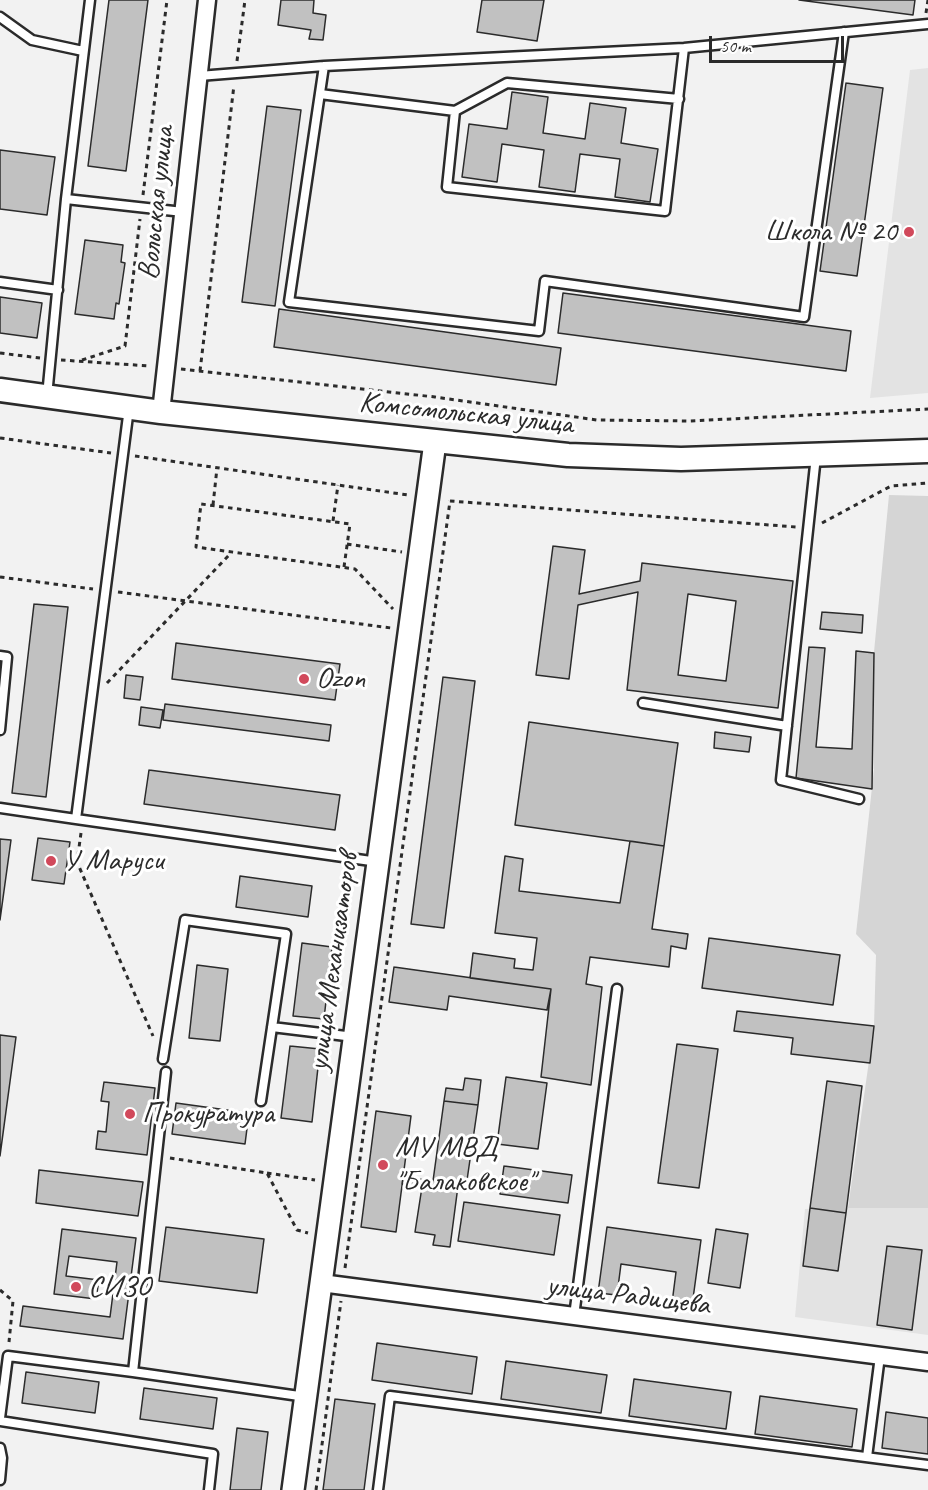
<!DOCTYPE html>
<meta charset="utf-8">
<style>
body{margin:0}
#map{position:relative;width:928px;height:1490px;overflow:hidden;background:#f2f2f2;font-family:Caveat,sans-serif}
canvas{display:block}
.scale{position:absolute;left:709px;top:36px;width:135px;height:27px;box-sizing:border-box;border:3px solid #2b2b2b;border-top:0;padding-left:8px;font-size:18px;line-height:21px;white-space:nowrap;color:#2b2b2b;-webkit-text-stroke:4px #fff;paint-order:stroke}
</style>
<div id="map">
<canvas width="928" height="1490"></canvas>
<div class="scale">50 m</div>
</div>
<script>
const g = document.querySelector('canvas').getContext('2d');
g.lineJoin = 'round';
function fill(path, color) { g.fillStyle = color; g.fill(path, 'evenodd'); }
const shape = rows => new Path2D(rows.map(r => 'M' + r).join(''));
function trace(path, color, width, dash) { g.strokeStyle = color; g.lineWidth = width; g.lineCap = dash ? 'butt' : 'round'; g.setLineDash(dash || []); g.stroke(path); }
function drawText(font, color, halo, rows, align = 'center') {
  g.font = font + ' Caveat,sans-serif'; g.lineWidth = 6; g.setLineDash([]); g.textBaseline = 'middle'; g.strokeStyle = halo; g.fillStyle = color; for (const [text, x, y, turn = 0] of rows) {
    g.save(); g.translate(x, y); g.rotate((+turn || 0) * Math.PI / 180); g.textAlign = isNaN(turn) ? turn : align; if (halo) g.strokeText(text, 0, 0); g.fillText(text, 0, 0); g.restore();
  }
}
const built = shape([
 [928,68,928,393,870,398,910,70],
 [848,1208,928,1208,928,1335,795,1317,805,1209]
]);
const green = shape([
 [889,495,928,496,928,1208,848,1208,874,1026,876,955,856,934,874,769,874,652]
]);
const building = shape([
 [109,0,148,0,126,171,88,166,109,0],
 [281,0,314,0,313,13,326,15,323,40,309,39,311,30,278,25,281,0],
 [482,0,544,0,537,41,477,32,482,0],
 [799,0,915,0,913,15,799,0],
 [846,83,883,88,857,276,820,271,846,83],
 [512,92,548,97,543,133,585,139,590,103,626,108,621,143,658,149,650,202,615,197,620,159,580,154,575,192,539,187,544,150,502,144,497,182,462,177,469,124,507,129,512,92],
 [267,106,301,110,275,306,242,302,267,106],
 [0,150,55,157,47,215,0,209,0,150],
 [85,240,123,245,121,262,125,263,119,304,116,303,114,319,75,314,85,240],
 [563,293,851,331,846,371,558,333,563,293],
 [0,297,42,303,37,338,0,333,0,297],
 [279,309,561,348,556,385,274,347,279,309],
 [553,546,585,550,579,594,640,581,642,563,793,581,778,708,627,690,638,592,578,605,569,679,536,675,553,546],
 [688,594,736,601,726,681,678,675,688,594],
 [34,604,68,607,46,797,12,793,34,604],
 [822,612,863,615,862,633,820,629,822,612],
 [176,643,340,664,335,700,172,679,176,643],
 [809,647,825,648,816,747,852,749,856,651,874,653,872,789,796,778,809,647],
 [126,675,143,677,140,700,124,698,126,675],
 [443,677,475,681,444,928,411,924,443,677],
 [165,704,331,725,329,741,163,720,165,704],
 [141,707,163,710,160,728,139,725,141,707],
 [529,722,678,743,664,846,515,825,529,722],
 [715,732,751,737,749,752,714,748,715,732],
 [149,770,340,795,335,830,144,804,149,770],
 [38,838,70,842,64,884,32,880,38,838],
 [0,839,11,840,0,920,0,839],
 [630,841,664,846,652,929,688,934,686,949,671,946,669,967,590,957,586,984,602,987,591,1085,541,1077,551,989,470,978,473,953,515,959,514,968,533,970,537,938,495,933,505,856,523,859,519,891,620,903,630,841],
 [240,876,312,886,308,917,236,907,240,876],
 [709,938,840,955,833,1005,702,988,709,938],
 [302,943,332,947,324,1019,293,1016,302,943],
 [197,965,228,969,220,1041,189,1038,197,965],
 [394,967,551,989,547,1010,449,996,447,1010,389,1002,394,967],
 [737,1011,874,1026,870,1063,791,1054,793,1038,734,1031,737,1011],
 [0,1035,16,1037,0,1156,0,1035],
 [677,1044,718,1049,699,1188,658,1183,677,1044],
 [290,1046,320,1049,312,1122,281,1118,290,1046],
 [506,1077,547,1083,538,1149,497,1144,506,1077],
 [465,1078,481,1080,478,1105,444,1101,446,1088,463,1090,465,1078],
 [827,1081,862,1086,846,1213,810,1208,827,1081],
 [104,1082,155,1088,147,1155,96,1149,98,1131,106,1132,109,1102,101,1101,104,1082],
 [444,1101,478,1105,466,1187,458,1186,450,1247,433,1245,435,1235,415,1232,422,1187,402,1184,403,1177,433,1181,444,1101],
 [176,1103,249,1113,245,1144,172,1134,176,1103],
 [376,1111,411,1116,396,1232,361,1227,376,1111],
 [504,1166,572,1175,568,1203,500,1194,504,1166],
 [39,1170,143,1182,138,1216,36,1203,39,1170],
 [464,1202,560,1215,554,1255,458,1241,464,1202],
 [810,1208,846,1213,838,1271,803,1266,810,1208],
 [166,1227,264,1239,257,1293,159,1281,166,1227],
 [607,1227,701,1240,692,1306,672,1303,676,1272,621,1264,617,1295,598,1293,607,1227],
 [62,1229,136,1238,123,1339,20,1326,23,1306,110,1317,117,1262,69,1256,66,1276,99,1280,96,1299,54,1294,62,1229],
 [716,1229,748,1234,740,1288,708,1283,716,1229],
 [887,1246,922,1250,912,1330,877,1325,887,1246],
 [377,1343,477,1357,472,1394,372,1380,377,1343],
 [506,1361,607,1375,601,1413,501,1399,506,1361],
 [26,1372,99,1382,95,1413,22,1403,26,1372],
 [634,1379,731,1392,726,1429,629,1416,634,1379],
 [144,1388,217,1398,213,1429,140,1419,144,1388],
 [760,1396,857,1409,852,1447,755,1434,760,1396],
 [335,1399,375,1404,364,1490,323,1490,335,1399],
 [886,1412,928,1418,928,1454,882,1448,886,1412],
 [237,1428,268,1432,261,1490,230,1490,237,1428]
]);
const path = shape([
 [926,13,928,0],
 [237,61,245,0],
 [143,195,167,0],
 [0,353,40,358],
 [61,360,150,366],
 [82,360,125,346,140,219],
 [181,369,435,397,597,420,690,421,928,409],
 [200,371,234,85],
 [0,438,111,453],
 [135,456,408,495],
 [450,501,796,527],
 [213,505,217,468],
 [333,521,338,485],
 [822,523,891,486,928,483],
 [347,544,402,552],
 [344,567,350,524,201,504,196,547,355,569,393,609],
 [0,577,93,589],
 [118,592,391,628],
 [107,683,232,552],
 [81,833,77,862,153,1036],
 [170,1158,267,1173,297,1230,308,1233],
 [267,1173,315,1180],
 [345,1268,450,501],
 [0,1290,13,1301,9,1342],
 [316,1490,341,1301]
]);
const service = shape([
 [90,0,66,199,183,212],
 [0,17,32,40,83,51],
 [324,66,289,302,539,331,545,281,804,317,844,32],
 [199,76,324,66,684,48,928,24],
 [320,94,455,111,447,187,665,211,684,48],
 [455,111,507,83,679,99],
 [0,282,58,290],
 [47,396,66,199],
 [129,408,76,819,378,862],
 [816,456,781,780,859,799],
 [0,656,7,657,0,730],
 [643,703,787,726],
 [0,808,76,819],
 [272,1027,354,1037],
 [163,1059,185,920,286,934,261,1101],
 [166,1072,133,1372,306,1397],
 [574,1316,617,989],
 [0,1418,8,1356,133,1372],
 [0,1421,213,1454,209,1490],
 [0,1448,2,1458,0,1480],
 [867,1457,880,1356],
 [378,1490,390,1396,928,1465]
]);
const minor = shape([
 [161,412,207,0],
 [321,1283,928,1362]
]);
const tertiary = shape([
 [293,1490,435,442]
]);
const secondary = shape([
 [0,390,161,412,568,455,681,459,928,451]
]);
const markers = [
 [909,232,6,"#d1495b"],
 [304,679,6,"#d1495b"],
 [51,861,6,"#d1495b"],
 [130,1114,6,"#d1495b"],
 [383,1165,6,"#d1495b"],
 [76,1287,6,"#d1495b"]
];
const streetNames = [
 ["Вольская улица",157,203,-84],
 ["Комсомольская улица",466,414,6],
 ["улица Механизаторов",334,962,-82],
 ["улица Радищева",628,1296,7]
];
const poiNames = [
 ["Школа № 20",897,232,"right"],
 ["Ozon",316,679],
 ["У Маруси",63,861],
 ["Прокуратура",142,1114],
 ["МУ МВД",395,1148],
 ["\"Балаковское\"",395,1182],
 ["СИЗО",88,1287]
];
fill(built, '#e3e3e3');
fill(green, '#d5d5d5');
fill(building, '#c1c1c1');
trace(building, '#2b2b2b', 1.5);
trace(service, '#2b2b2b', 13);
trace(minor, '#2b2b2b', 21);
trace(tertiary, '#2b2b2b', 26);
trace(secondary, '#2b2b2b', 27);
trace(path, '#2b2b2b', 3, [4.5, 4.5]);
trace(service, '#fff', 8);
trace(minor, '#fff', 16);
trace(tertiary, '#fff', 21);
trace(secondary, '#fff', 22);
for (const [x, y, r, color] of markers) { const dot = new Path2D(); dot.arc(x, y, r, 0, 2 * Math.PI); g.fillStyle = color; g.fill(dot); trace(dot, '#fff', 2); }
drawText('30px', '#2b2b2b', '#fff', streetNames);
drawText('30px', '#2b2b2b', '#fff', poiNames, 'left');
</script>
